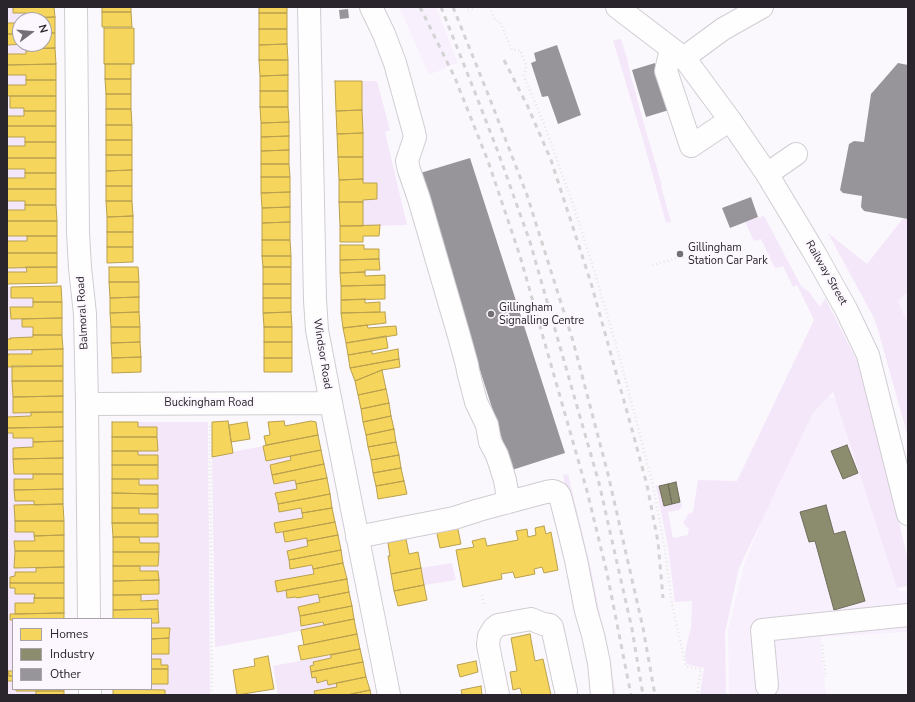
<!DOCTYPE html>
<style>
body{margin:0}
#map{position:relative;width:915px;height:702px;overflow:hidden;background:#fbf8fd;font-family:"Nunito Sans",sans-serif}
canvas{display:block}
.frame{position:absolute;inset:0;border:8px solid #2a252c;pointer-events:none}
.legend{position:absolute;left:12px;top:618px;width:140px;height:72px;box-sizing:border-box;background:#fcf7fe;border:1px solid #a8a3aa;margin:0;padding:5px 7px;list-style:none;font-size:12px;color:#2a252c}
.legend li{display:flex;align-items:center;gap:8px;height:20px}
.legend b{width:20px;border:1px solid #a8a3aa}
.north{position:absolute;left:12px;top:12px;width:40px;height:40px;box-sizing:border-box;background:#fcf7fe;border:1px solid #a8a3aa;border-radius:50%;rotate:74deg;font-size:11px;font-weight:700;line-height:16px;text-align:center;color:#2a252c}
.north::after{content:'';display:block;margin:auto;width:14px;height:18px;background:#736f75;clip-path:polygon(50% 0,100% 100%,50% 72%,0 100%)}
</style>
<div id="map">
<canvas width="915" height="702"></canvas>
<div class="frame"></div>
<ul class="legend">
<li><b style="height:11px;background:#f6d55c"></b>Homes</li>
<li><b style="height:11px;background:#8c8c6e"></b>Industry</li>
<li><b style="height:11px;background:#98959a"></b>Other</li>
</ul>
<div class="north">N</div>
</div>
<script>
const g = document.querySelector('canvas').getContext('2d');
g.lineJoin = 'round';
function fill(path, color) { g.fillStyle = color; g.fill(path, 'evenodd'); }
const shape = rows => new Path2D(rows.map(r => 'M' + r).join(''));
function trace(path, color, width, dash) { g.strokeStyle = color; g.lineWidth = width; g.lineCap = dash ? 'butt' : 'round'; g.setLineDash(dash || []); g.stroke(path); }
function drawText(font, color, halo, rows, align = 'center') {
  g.font = font + ' "Nunito Sans",sans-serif'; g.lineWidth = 4; g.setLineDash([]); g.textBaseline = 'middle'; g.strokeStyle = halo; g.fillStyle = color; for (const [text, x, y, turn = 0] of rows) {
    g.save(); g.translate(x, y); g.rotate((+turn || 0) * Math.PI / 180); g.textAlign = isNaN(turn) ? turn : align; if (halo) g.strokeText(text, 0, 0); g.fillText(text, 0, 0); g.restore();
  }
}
const built = shape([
 [399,7,436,7,458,63,429,75],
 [908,292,908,324,898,301],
 [833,396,837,401,859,473,874,498,898,590,900,591,908,590,908,632,821,637,821,646,826,695,729,695,728,630,745,562,763,517,813,413,828,397]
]);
const green = shape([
 [7,7,13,7,14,13,26,13,26,20,20,20,20,23,7,23],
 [621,39,628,62,630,73,646,131,662,185,661,186,671,222,666,223,643,140,613,40],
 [26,44,26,54,7,54,7,45],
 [7,75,26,75,26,85,7,85],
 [362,81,377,81,390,130,385,132,407,225,363,226,363,200,377,199,377,183,363,183],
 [7,96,10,96,24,108,24,116,7,116],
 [7,137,25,137,25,146,7,146],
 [7,169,25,169,25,178,7,178],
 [7,201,25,201,25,210,7,210],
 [908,212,908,292,898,301,908,324,908,437,878,330,874,318,828,233,867,264],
 [764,216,801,286,809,292,820,307,825,298,858,363,887,472,908,560,908,586,897,588,833,392,813,413,739,568,725,632,726,695,700,695,704,668,687,664,685,657,686,647,691,628,692,601,675,602,668,547,656,486,659,485,664,506,682,502,682,506,679,510,668,512,673,538,688,535,689,529,684,524,683,522,686,519,688,514,693,512,698,480,737,481,814,320,797,285,793,287,783,266,775,268,761,239,754,241,745,222],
 [7,236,27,236,27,241,7,241],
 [26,267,27,272,7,272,7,268],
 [7,287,11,287,33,298,33,307,10,308,11,318,22,319,22,327,33,327,33,337,11,338,11,339,7,339],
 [7,350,32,350,32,354,7,356],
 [12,366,13,412,31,412,31,416,7,417,7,367],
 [138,422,208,422,210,695,165,695,165,690,142,690,142,689,151,689,151,684,168,684,168,665,161,665,161,659,151,659,151,654,169,654,170,628,151,628,151,623,159,623,158,601,141,601,141,595,159,594,158,572,140,571,140,566,158,566,159,543,140,543,139,537,158,537,158,514,139,514,139,508,158,508,158,485,139,485,139,479,158,455,138,455,138,451,158,451,157,428,138,427],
 [7,433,13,433,13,438,33,438,33,447,13,448,14,474,33,474,33,479,14,479,15,501,34,501,34,505,15,505,15,532,34,532,35,541,14,541,14,567,36,568,36,572,15,572,15,576,10,577,10,588,15,588,35,594,34,603,15,614,10,614,13,620,13,671,9,671,9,676,7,676],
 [263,446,266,461,290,456,291,460,270,465,274,484,295,480,297,489,275,493,279,512,301,508,303,518,274,524,276,533,283,532,285,542,307,538,308,546,287,551,290,569,312,565,314,574,275,581,277,592,286,590,288,598,296,597,297,598,318,594,320,602,298,607,301,626,323,622,324,625,281,635,215,647,212,457,233,453,232,452],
 [568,474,591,569,616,695,607,695,566,488,563,475],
 [452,563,456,580,424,585,421,568],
 [331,655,331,658,313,662,317,682,327,680,328,685,336,683,337,687,315,691,315,695,278,695,273,666],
 [7,681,13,681,13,689,16,689,16,691,36,691,36,695,7,695]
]);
const homes = shape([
 [13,7,54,7,55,17,26,18,26,13,13,13,13,7],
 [102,7,131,7,131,12,102,12,102,7],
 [259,7,287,7,287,13,259,13,259,7],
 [102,12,131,12,132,27,102,27,102,12],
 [259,13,287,13,287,29,259,29,259,13],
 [55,17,55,33,44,33,44,20,26,20,26,18,55,17],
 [7,23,20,23,20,34,7,34,7,23],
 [104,28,134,28,134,64,104,64,104,28],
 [259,29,287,29,287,44,259,45,259,29],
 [44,33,55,33,55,48,26,49,26,44,7,45,7,34,20,34,20,44,44,44,44,33],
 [287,44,288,60,259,60,259,45,287,44],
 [55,48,56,64,7,65,7,54,26,54,26,49,55,48],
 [259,60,288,60,288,75,260,76,259,60],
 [56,64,56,80,26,80,26,75,7,75,7,65,56,64],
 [105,64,131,64,131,79,105,79,105,64],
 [288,75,288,91,260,91,260,76,288,75],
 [105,79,131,79,131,94,106,94,105,79],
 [26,80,56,80,56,96,7,96,7,85,26,85,26,80],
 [335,81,362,81,362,110,336,111,335,81],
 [260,91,288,91,288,107,260,107,260,91],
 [106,94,131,94,131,109,106,109,106,94],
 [10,96,56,96,56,111,24,111,24,108,10,108,10,96],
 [260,107,288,107,289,122,261,123,260,107],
 [106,109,131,109,132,125,106,125,106,109],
 [362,110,363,133,337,134,336,111,362,110],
 [24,111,56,111,56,126,7,126,7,116,24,116,24,111],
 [289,122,289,136,261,137,261,123,289,122],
 [106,125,132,125,132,140,106,140,106,125],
 [7,126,56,126,56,142,25,142,25,137,7,137,7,126],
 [363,133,363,157,338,157,337,134,363,133],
 [289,136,289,150,261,151,261,137,289,136],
 [106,140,132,140,132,155,106,155,106,140],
 [25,142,56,142,56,158,7,158,7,146,25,146,25,142],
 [289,150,289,164,261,164,261,151,289,150],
 [106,155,132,155,132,170,106,171,106,155],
 [338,157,363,157,363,179,339,180,338,157],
 [7,158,56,158,56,173,25,173,25,169,7,169,7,158],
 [261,164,289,164,290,177,261,177,261,164],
 [132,170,132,186,106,186,106,171,132,170],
 [25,173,56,173,56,189,7,189,7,178,25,178,25,173],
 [261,177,290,177,290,192,261,193,261,177],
 [363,179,363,183,377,183,377,199,363,200,363,202,339,202,339,180,363,179],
 [106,186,132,186,132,201,106,201,106,186],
 [7,189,56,189,56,205,25,205,25,201,7,201,7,189],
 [290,192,290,207,262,208,261,193,290,192],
 [106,201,132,201,133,216,107,217,106,201],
 [339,202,363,202,363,226,340,226,339,202],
 [25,205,56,205,57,221,7,221,7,210,25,210,25,205],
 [290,207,290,222,262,223,262,208,290,207],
 [133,216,133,232,107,232,107,217,133,216],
 [7,221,57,221,57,236,7,236,7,221],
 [290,222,290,240,262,240,262,223,290,222],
 [380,225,379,236,363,236,363,242,340,242,340,226,380,225],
 [107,232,133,232,133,247,107,247,107,232],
 [27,236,57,236,57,253,7,253,7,241,27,241,27,236],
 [262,240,290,240,291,256,262,256,262,240],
 [340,245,364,245,364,249,379,249,379,259,340,260,340,245],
 [107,247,133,247,133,262,107,263,107,247],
 [7,253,57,253,57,267,7,268,7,253],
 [262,256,291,256,291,267,263,267,262,256],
 [379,259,380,270,365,270,365,272,340,273,340,260,379,259],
 [26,267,57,267,57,283,7,284,7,272,27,272,26,267],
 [109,267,138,267,139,282,109,282,109,267],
 [263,267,291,267,291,284,263,284,263,267],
 [365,272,365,276,385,275,385,285,341,286,340,273,365,272],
 [109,282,139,282,139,297,110,298,109,282],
 [263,284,291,284,291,298,263,298,263,284],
 [385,285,385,299,341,300,341,286,385,285],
 [61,286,62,302,33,302,33,298,11,298,11,287,61,286],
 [139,297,139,312,110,313,110,298,139,297],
 [263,298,291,298,291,312,263,313,263,298],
 [365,299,365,303,380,302,380,312,341,313,341,300,365,299],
 [33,302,62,302,62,318,11,319,10,307,33,307,33,302],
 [139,312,140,327,111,327,110,313,139,312],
 [291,312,292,327,264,327,263,313,291,312],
 [385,312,386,323,343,328,341,313,385,312],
 [62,318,62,335,33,335,33,327,22,327,22,319,62,318],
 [367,325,368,328,396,326,397,335,346,343,343,328,367,325],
 [111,327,140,327,140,342,111,343,111,327],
 [264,327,292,327,292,342,264,342,264,327],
 [33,335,62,335,63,349,7,350,7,339,11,339,10,338,33,337,33,335],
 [386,336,388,348,348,355,346,343,386,336],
 [140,342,141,357,112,358,111,343,140,342],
 [264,342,292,342,292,358,264,358,264,342],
 [63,349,63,366,7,367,7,356,8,356,8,354,32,354,32,350,63,349],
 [398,349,399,359,350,368,348,355,372,351,372,354,398,349],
 [141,357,141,372,112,373,112,358,141,357],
 [264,358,292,358,292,372,264,372,264,358],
 [399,359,400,367,382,370,355,381,350,368,399,359],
 [12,366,63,366,63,381,12,381,12,366],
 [382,370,386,389,358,395,355,381,382,370],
 [12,381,63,381,63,396,13,397,12,381],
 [386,389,389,403,361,409,358,395,386,389],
 [63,396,63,412,13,413,13,397,63,396],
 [389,403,391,416,363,422,361,409,389,403],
 [31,412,63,412,63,427,7,428,7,417,31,416,31,412],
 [391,416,394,429,366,435,363,422,391,416],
 [228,421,233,453,212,457,212,422,228,421],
 [284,421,285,426,311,421,316,422,318,435,266,445,264,436,270,435,268,422,284,421],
 [112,422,138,422,138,427,157,427,157,437,112,437,112,422],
 [247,422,250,439,231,442,229,425,247,422],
 [63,427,63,441,33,442,33,438,13,438,13,433,7,433,7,428,63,427],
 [394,429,396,442,368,447,366,435,394,429],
 [318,435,321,450,266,461,263,446,318,435],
 [112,437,157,437,158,451,112,451,112,437],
 [63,441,63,458,13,459,13,448,33,447,33,442,63,441],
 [396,442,399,455,371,460,368,447,396,442],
 [321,450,324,464,272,475,270,465,291,460,290,456,321,450],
 [112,451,138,451,138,455,158,455,158,465,112,465,112,451],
 [399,455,401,468,373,473,371,460,399,455],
 [63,458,63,474,14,474,13,459,63,458],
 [324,464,327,478,296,484,295,480,274,484,272,475,324,464],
 [112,465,158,465,158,479,112,479,112,465],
 [401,468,404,481,376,486,373,473,401,468],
 [33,474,63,474,63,489,14,490,14,479,33,479,33,474],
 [327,478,330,494,278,504,275,493,297,489,296,484,327,478],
 [112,479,139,479,139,485,158,485,158,494,112,493,112,479],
 [404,481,407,494,378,499,376,486,404,481],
 [63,489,63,504,34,505,34,501,15,501,14,490,63,489],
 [112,493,158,494,158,508,112,508,112,493],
 [330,494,332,508,302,513,301,508,279,512,278,504,330,494],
 [63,504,64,521,15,521,14,505,63,504],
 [112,508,139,508,139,514,158,514,158,523,112,523,112,508],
 [332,508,335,522,276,533,274,523,303,518,302,513,332,508],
 [15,521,64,521,64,535,34,536,34,532,15,532,15,521],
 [335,522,338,535,307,541,307,538,285,542,283,532,335,522],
 [112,523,158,523,158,537,113,537,112,523],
 [457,525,461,544,440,548,436,529,457,525],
 [544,526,546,534,551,532,558,570,544,573,542,567,534,569,535,574,515,578,513,572,501,574,502,579,463,587,456,550,474,547,472,541,485,538,487,546,518,540,516,531,527,529,528,537,536,535,535,528,544,526],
 [64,535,64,551,15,551,14,541,35,541,34,536,64,535],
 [338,535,341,550,289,560,287,551,308,546,307,541,338,535],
 [113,537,139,537,140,543,159,543,159,552,113,552,113,537],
 [406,539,409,554,418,552,421,568,391,574,388,556,390,556,388,543,406,539],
 [341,550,343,563,313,569,312,565,290,569,289,560,341,550],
 [15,551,64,551,64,567,14,568,15,551],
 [113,552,159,552,158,566,113,566,113,552],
 [343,563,347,579,277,592,275,581,314,574,313,569,343,563],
 [113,566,140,566,140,571,158,571,159,580,113,581,113,566],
 [64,567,64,583,10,583,10,577,15,576,15,572,36,572,36,568,64,567],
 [421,568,424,585,394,591,391,574,421,568],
 [347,579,349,592,319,598,318,594,297,598,296,597,287,598,286,590,347,579],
 [159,580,159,594,113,595,113,581,159,580],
 [10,583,64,583,64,598,34,598,35,594,15,594,15,588,10,588,10,583],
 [424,585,427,600,398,606,394,591,424,585],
 [349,592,352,606,300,616,298,607,320,602,319,598,349,592],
 [113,595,141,595,141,601,158,600,158,609,113,610,113,595],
 [34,598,64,598,64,613,15,614,15,603,34,603,34,598],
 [352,606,354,619,324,625,323,622,301,626,300,616,352,606],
 [158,609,159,623,151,623,151,619,113,619,113,610,158,609],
 [64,613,64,619,13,619,13,620,10,620,10,614,64,613],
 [354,619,357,634,304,645,301,630,354,619],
 [151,628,170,628,169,638,151,639,151,628],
 [357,634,360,649,301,660,298,646,357,634],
 [530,634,535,661,543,659,551,695,522,695,520,688,513,690,510,672,517,671,511,638,530,634],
 [169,638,169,654,151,654,151,639,169,638],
 [360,649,363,662,311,672,310,666,314,665,313,662,331,658,331,655,360,649],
 [268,656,274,689,237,695,233,670,255,666,254,659,268,656],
 [151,659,161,659,161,665,168,665,168,669,151,669,151,659],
 [476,661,478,672,460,677,457,665,476,661],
 [363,662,366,677,328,685,327,680,317,683,316,677,312,678,311,672,363,662],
 [151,669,168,669,168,684,151,684,151,669],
 [8,671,13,671,13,676,9,676,8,671],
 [7,676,13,676,13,681,7,681,7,676],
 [366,677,370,690,347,695,315,695,314,691,337,687,336,683,366,677],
 [481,686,482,695,462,695,461,690,481,686],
 [16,689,64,689,64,691,16,691,16,689],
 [113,689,165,690,165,695,113,695,113,689],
 [370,690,371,695,347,695,370,690],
 [36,691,64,691,64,695,36,695,36,691]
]);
const industry = shape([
 [847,445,858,473,843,479,831,451,847,445],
 [676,482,680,502,672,504,668,484,676,482],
 [668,484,672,504,664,506,659,486,668,484],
 [826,505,834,534,845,531,865,601,834,610,815,541,809,542,800,512,826,505]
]);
const building = shape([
 [348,9,349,18,340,19,339,10],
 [557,45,581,115,558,124,548,96,542,97,531,63,536,61,534,53],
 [655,63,669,110,646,117,632,70],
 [898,63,908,65,908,219,864,211,861,207,862,196,843,193,840,190,849,144,854,141,864,142,871,94],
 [470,158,565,453,512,470,417,174],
 [751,197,758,217,730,228,722,208]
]);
const path = shape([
 [490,7,495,20,500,22,512,50,520,50,525,62,526,69,524,75,525,79,544,124,572,201,591,260,619,355,653,485,665,550,672,604,686,666,701,669,697,695],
 [468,10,476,7],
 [652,265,681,257,704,263],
 [210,426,212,695],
 [482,595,484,606],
 [822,645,826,677]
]);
const minor = shape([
 [76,7,78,232,80,268,85,314,87,404,89,619],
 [309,7,315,300,317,330,331,403,389,695],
 [371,7,384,34,395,63,414,132,415,137,407,161,409,170,419,199,459,336,467,365,468,371,476,402,487,425,490,442,497,455,505,480,507,492,506,503],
 [617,7,685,59,730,120,767,174,814,252,846,309,868,355,908,514],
 [671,49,666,71,691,146,730,120],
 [685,59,693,51,723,29,762,7],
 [767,174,796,154],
 [87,404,331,403],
 [357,537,454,518,479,510,546,492,553,491,558,493,560,496,567,523,576,560,586,611,593,635,599,663,602,695],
 [767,686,762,630,908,615],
 [90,689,90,695],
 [498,695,488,645,489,636,494,628,498,625,531,619,543,624,550,625,552,627,566,691]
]);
const rail = shape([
 [420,7,455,78,488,161,520,256,587,491,607,573,631,695],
 [441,7,476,95,498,152,530,242,599,483,632,629,643,695],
 [453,7,488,94,527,195,573,341,608,474,643,628,655,695],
 [504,60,528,107,551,160,591,283,631,426,647,485,658,542,663,598]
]);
const markers = [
 [680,254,4,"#736f75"],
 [491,314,4,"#736f75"]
];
const poiNames = [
 ["Gillingham",688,248],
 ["Station Car Park",688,261],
 ["Gillingham",499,308],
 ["Signalling Centre",499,321]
];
const streetNames = [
 ["Railway Street",826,273,60],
 ["Balmoral Road",83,313,-93],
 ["Windsor Road",322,354,81],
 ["Buckingham Road",209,403]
];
fill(built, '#f9f0fe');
fill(green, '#f3e7f9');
fill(homes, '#f6d55c');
trace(homes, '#b9a04e', 1);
fill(industry, '#8c8c6e');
trace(industry, '#6f6d5a', 1);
fill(building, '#98959a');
trace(minor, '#d0cdd2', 24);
trace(path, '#e6e5e6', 2.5, [1, 3]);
trace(minor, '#fefeff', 22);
trace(rail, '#d3d3d3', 3, [5, 5]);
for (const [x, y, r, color] of markers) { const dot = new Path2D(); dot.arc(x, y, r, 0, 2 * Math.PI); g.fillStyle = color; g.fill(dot); trace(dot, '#fcf7fe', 1.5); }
drawText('11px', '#2a252c', '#fcf7fe', poiNames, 'left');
drawText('11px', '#2a252c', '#fcf7fe', streetNames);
</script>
